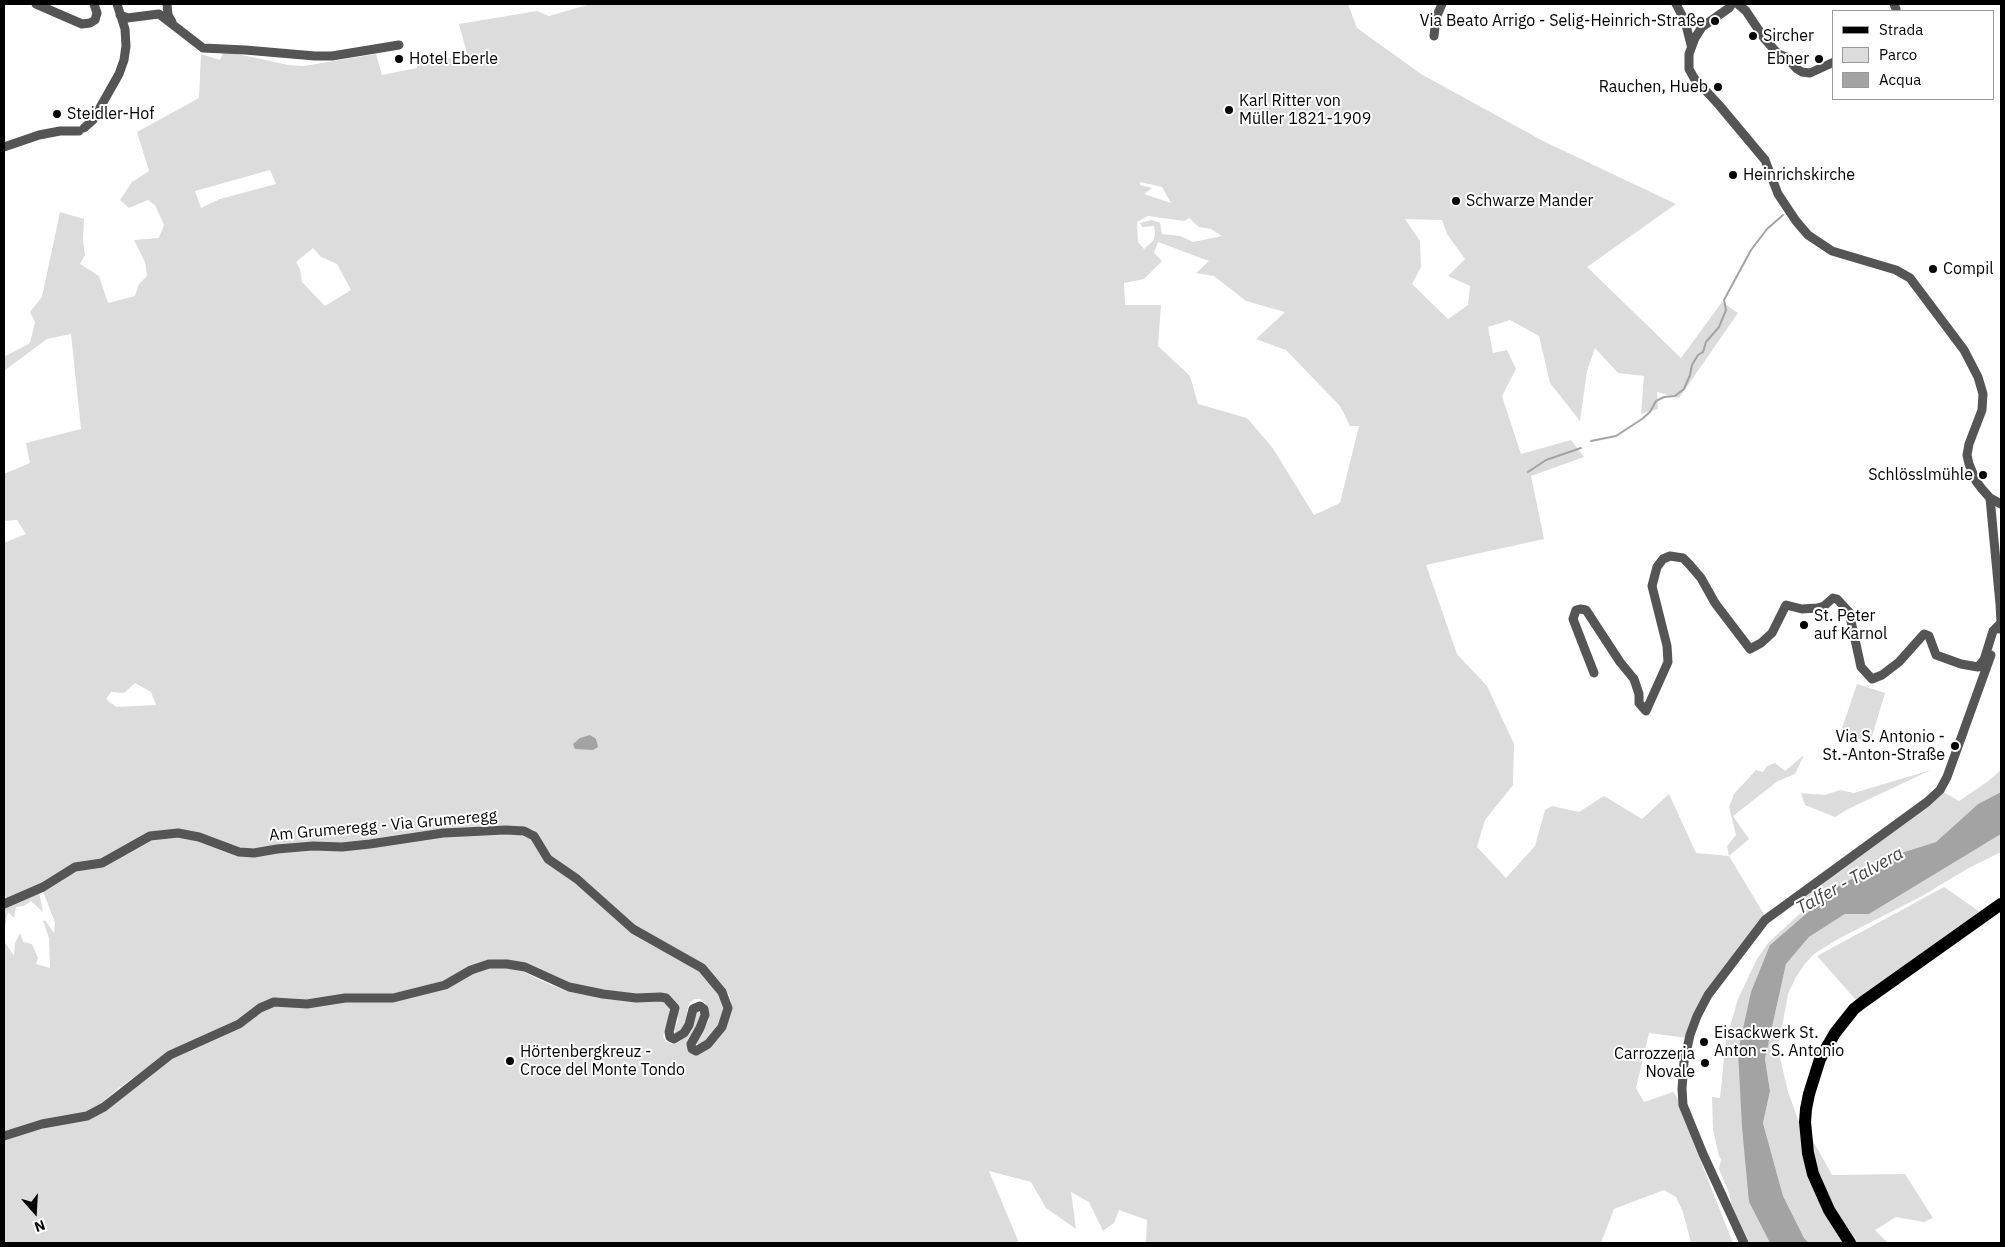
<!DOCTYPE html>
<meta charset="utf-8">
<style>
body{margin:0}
#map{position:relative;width:2005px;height:1247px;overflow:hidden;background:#fff;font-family:"IBM Plex Sans",sans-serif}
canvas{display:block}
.frame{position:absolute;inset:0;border:5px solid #000;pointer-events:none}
.legend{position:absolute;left:1832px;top:10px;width:162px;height:90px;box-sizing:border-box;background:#fff;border:1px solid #999;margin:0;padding:6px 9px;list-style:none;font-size:15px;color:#000}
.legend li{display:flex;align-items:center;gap:10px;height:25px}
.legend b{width:25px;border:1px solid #999}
.north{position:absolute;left:10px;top:1187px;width:50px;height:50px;-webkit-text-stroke:4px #fff;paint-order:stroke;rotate:161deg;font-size:14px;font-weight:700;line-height:20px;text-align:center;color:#000}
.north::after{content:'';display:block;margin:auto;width:18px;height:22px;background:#000;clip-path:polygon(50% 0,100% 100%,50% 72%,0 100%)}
</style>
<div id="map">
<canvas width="2005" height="1247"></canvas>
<div class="frame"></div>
<ul class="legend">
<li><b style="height:6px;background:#000"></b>Strada</li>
<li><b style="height:14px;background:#dcdcdc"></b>Parco</li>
<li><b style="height:14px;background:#a3a3a3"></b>Acqua</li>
</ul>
<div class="north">N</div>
</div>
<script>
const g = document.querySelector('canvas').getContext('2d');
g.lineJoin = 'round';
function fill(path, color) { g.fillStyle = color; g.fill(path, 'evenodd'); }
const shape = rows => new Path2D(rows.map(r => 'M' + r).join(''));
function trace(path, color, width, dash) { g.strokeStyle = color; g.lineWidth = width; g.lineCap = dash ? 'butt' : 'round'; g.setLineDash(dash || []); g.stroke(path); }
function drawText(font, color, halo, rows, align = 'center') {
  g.font = font + ' "IBM Plex Sans",sans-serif'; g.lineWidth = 4; g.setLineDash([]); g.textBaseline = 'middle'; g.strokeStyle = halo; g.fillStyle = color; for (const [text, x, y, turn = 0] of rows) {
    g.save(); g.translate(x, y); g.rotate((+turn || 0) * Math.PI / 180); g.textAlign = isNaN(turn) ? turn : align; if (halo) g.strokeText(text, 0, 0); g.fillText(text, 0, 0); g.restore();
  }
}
const green = shape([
 [591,4,1348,4,1357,28,1421,74,1545,142,1676,204,1587,267,1681,358,1722,302,1738,313,1679,398,1657,392,1658,409,1641,414,1644,376,1618,373,1595,348,1587,371,1580,421,1550,383,1539,336,1510,320,1488,327,1493,353,1507,350,1516,369,1502,396,1521,454,1571,440,1584,457,1531,476,1544,539,1426,565,1457,654,1487,686,1514,744,1513,785,1485,820,1477,847,1506,878,1535,846,1545,810,1552,806,1579,812,1604,796,1642,819,1669,794,1696,853,1729,856,1727,846,1736,835,1729,807,1734,794,1756,770,1763,772,1767,766,1775,763,1785,771,1804,755,1795,774,1778,781,1733,816,1749,839,1729,856,1765,916,1707,995,1688,1038,1649,1033,1636,1088,1644,1102,1673,1092,1677,1097,1682,1114,1733,1243,1691,1243,1683,1212,1676,1197,1664,1190,1614,1209,1601,1243,1146,1243,1147,1220,1119,1210,1114,1223,1103,1231,1089,1202,1071,1192,1076,1229,1046,1208,1031,1182,989,1171,1019,1243,4,1243,4,1139,43,1127,88,1118,171,1057,263,1010,276,1006,348,1000,394,1000,490,967,507,967,523,971,537,979,569,992,623,1001,655,1000,664,1002,670,1007,669,1017,663,1036,666,1042,672,1044,679,1042,685,1036,697,1011,700,1014,700,1020,687,1047,688,1052,694,1054,703,1051,731,1004,730,996,715,980,634,927,550,857,534,830,526,828,368,843,250,850,240,849,200,834,150,833,115,854,4,901,4,543,26,534,17,520,4,521,4,474,30,463,26,443,81,429,71,334,47,339,4,371,4,357,30,343,35,322,30,312,42,297,60,212,84,219,83,241,85,255,80,264,99,276,108,303,135,296,139,284,147,276,145,262,134,240,159,238,164,225,155,205,148,200,129,208,120,200,132,182,149,171,137,132,199,98,201,54,220,60,224,51,288,65,304,66,376,54,382,75,417,68,417,62,428,59,431,64,467,53,459,24,537,11,549,16],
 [270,170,276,184,220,199,201,208,195,191],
 [1140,182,1162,187,1171,203,1144,194,1152,188,1140,185],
 [1148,216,1184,221,1189,218,1199,227,1211,229,1222,236,1193,242,1180,236,1162,234,1160,223,1152,220,1140,223,1142,227,1154,226,1155,232,1154,240,1144,249,1138,242,1137,222],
 [1405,219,1442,220,1447,234,1465,259,1448,276,1470,286,1468,305,1448,319,1412,284,1421,267,1420,241],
 [1158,242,1209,261,1196,273,1214,276,1246,301,1285,312,1256,339,1286,350,1340,406,1350,426,1359,426,1340,503,1314,515,1272,447,1247,418,1198,404,1190,376,1158,346,1161,305,1125,305,1124,283,1144,279,1162,261,1154,253],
 [313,248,321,257,337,264,351,290,325,306,302,282,300,269,296,262],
 [135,683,151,692,156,705,116,707,106,699,111,692,124,693],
 [1857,684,1885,693,1870,743,1840,734],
 [1931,770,1848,809,1835,817,1805,805,1801,793,1825,795,1840,790,1854,793],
 [2001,770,2001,792,1978,804,1936,842,1895,855,1837,887,1770,945,1749,1202,1770,1243,1749,1243,1731,1203,1729,1193,1719,1169,1721,1159,1719,1156,1713,1130,1712,1097,1720,1098,1726,1040,1738,999,1757,959,1768,943,1806,908,1804,891,1940,790,1959,801,1987,782],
 [2001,834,2001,852,1967,869,1922,896,1838,939,1814,954,1804,965,1795,979,1788,994,1778,1049,1788,1092,1799,1122,1803,1153,1811,1137,1832,1175,1905,1174,1933,1218,1924,1222,1896,1217,1875,1230,1888,1243,1809,1243,1804,1238,1783,1196,1763,1123,1770,1091,1765,1059,1786,964,1809,937,1845,914,1869,914],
 [520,835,532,839,573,880,630,932,703,973,722,995,725,1006,721,1024,708,1041,700,1045,697,1044,697,1040,709,1020,708,1010,705,1003,700,999,694,999,689,1004,687,1011,688,1019,682,1031,675,1033,674,1029,678,1021,677,1005,635,995,604,991,571,984,508,960,443,982,394,994,307,1001,289,999,169,1052,120,1087,101,1104,84,1113,4,1132,4,941,14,956,15,943,20,933,23,942,32,944,38,958,36,964,50,968,49,938,43,921,45,920,54,933,55,923,43,891,77,870,151,839,178,836,198,840,237,855,312,851,342,851,443,836],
 [1944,887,1983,914,1857,1001,1817,956],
 [39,892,43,912,31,901,24,906,16,907,14,918,8,912,5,926,4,907]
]);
const water = shape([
 [590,735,596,739,598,747,593,750,575,749,573,744,580,738],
 [2001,792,2001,834,1869,914,1845,914,1809,937,1786,964,1765,1059,1770,1091,1763,1123,1783,1196,1804,1238,1809,1243,1770,1243,1749,1202,1742,1127,1738,1052,1751,992,1770,945,1837,887,1895,855,1936,842,1978,804]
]);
const stream = shape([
 [1591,441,1616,436,1642,419,1650,412,1656,401,1664,397,1675,396,1684,389,1690,375,1692,365,1698,355,1703,352,1706,342,1719,327,1726,310,1724,300,1751,250,1767,229,1783,215],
 [1528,472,1546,460,1581,448]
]);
const minor = shape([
 [36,4,82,24,90,23,95,20,97,13,94,4],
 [167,4,168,15,172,22],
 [1676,4,1685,21,1691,45],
 [1732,4,1729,8,1702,27,1695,38,1689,54,1689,69,1694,78,1719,105,1765,160,1778,194,1796,221,1808,235,1832,251,1896,270,1910,278,1964,350,1978,377,1983,394,1982,410,1969,444,1967,455,1969,464,1976,481,1982,489,1990,498,2001,504],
 [1738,4,1746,11,1764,38,1778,54,1786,57,1797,69,1802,72,1810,73,1834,62],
 [1894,4,1896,9],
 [120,15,127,18,159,14,203,48,245,50,315,56,332,56,399,45],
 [1434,36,1436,18,1442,4],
 [84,128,93,120,119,74,124,60,126,46,125,29,117,4],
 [4,147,39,135,60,131,79,131],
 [1990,498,2000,604,2001,622,1999,629],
 [1594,673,1573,619,1576,610,1580,609,1586,610,1620,662,1634,679,1639,694,1639,703,1646,711,1668,662,1667,646,1652,586,1657,567,1663,559,1670,556,1683,558,1689,564,1701,578,1715,603,1750,649,1761,643,1772,633,1786,605,1802,609,1817,608,1824,606,1833,598,1837,599,1849,612,1861,667,1872,679,1882,675,1899,662,1924,634,1929,636,1936,655,1961,664,1978,667,1984,660,1993,631,2001,623],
 [4,904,43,887,75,867,102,863,150,836,178,833,199,837,239,852,254,853,277,849,313,846,342,847,370,844,443,833,506,830,524,831,534,836,548,859,577,879,633,929,702,968,722,992,728,1008,722,1027,708,1044,696,1051,692,1049,691,1044,700,1028,705,1015,704,1009,700,1006,693,1009,689,1025,684,1033,674,1039,670,1037,669,1032,675,1008,666,998,660,997,636,998,603,994,569,987,525,967,507,964,489,964,471,970,445,985,393,998,345,998,307,1004,274,1002,260,1008,239,1024,170,1055,104,1107,87,1116,42,1124,4,1136],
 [1744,1243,1703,1154,1683,1105,1682,1089,1684,1062,1690,1035,1697,1016,1708,995,1765,920,1927,802,1940,790,1947,777,1991,655]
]);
const primary = shape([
 [1850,1243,1829,1210,1813,1174,1808,1153,1805,1122,1806,1109,1809,1094,1820,1059,1835,1033,1854,1009,1863,1002,2001,904]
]);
const markers = [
 [1715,21,5,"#000"],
 [1753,36,5,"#000"],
 [399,59,5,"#000"],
 [1819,59,5,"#000"],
 [1718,87,5,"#000"],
 [1229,110,5,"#000"],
 [57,114,5,"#000"],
 [1733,175,5,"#000"],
 [1456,201,5,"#000"],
 [1933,269,5,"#000"],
 [1983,475,5,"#000"],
 [1804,625,5,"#000"],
 [1955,746,5,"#000"],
 [1704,1042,5,"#000"],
 [510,1061,5,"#000"],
 [1705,1063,5,"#000"]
];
const poiNames = [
 ["Via Beato Arrigo - Selig-Heinrich-Straße",1705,21,"right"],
 ["Sircher",1763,36],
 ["Hotel Eberle",409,59],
 ["Ebner",1809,59,"right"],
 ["Rauchen, Hueb",1708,87,"right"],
 ["Karl Ritter von",1239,101],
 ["Müller 1821-1909",1239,119],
 ["Steidler-Hof",67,114],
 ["Heinrichskirche",1743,175],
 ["Schwarze Mander",1466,201],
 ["Compil",1943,269],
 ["Schlösslmühle",1973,475,"right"],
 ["St. Peter",1814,616],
 ["auf Karnol",1814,634],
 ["Via S. Antonio -",1945,737,"right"],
 ["St.-Anton-Straße",1945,755,"right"],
 ["Eisackwerk St.",1714,1033],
 ["Anton - S. Antonio",1714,1051],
 ["Hörtenbergkreuz -",520,1052],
 ["Croce del Monte Tondo",520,1070],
 ["Carrozzeria",1695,1054,"right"],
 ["Novale",1695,1072,"right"]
];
const streetNames = [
 ["Am Grumeregg - Via Grumeregg",383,826,-5]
];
const waterNames = [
 ["Talfer - Talvera",1850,881,-29]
];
fill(green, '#dcdcdc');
fill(water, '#a3a3a3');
trace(stream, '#a3a3a3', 2);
trace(minor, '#555', 9);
trace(primary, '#000', 12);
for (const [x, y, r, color] of markers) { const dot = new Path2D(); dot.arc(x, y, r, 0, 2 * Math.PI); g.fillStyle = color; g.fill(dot); trace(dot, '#fff', 2); }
drawText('16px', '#000', '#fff', poiNames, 'left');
drawText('16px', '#000', '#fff', streetNames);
drawText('italic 18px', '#444', '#fff', waterNames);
</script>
